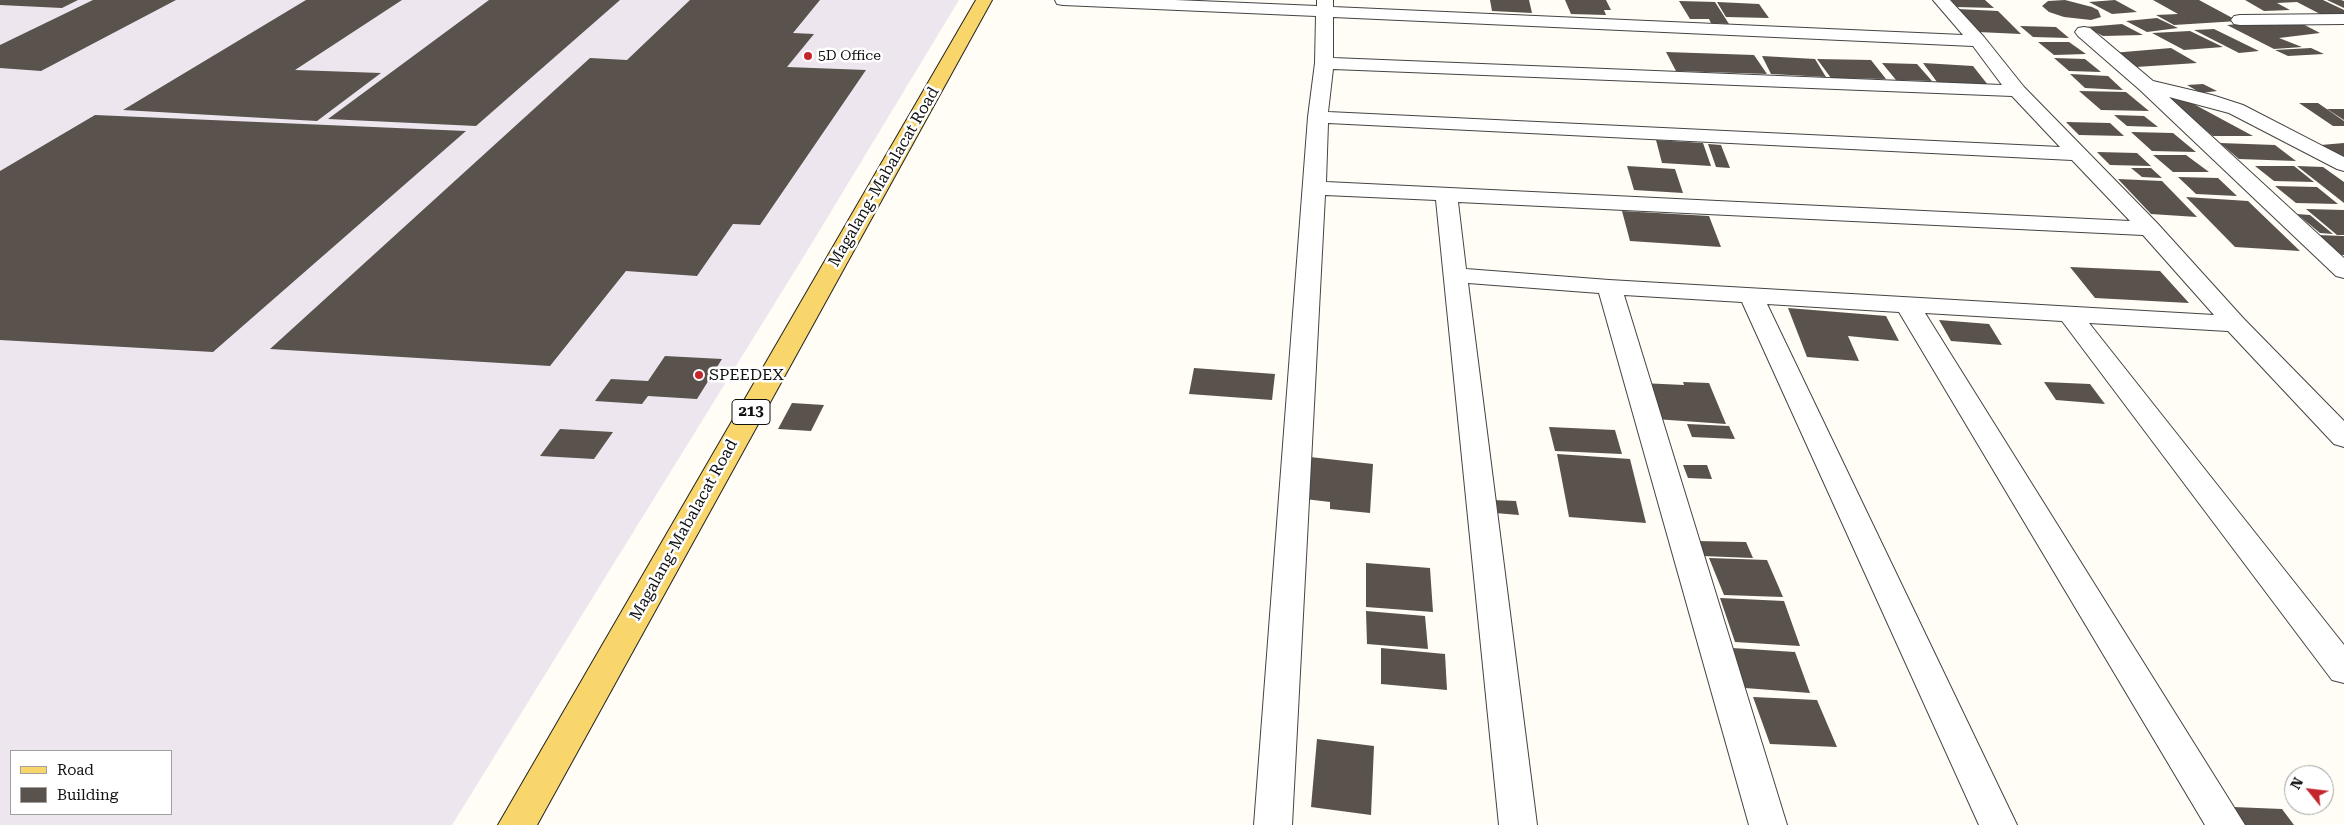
<!DOCTYPE html>
<style>
body{margin:0}
#map{position:relative;width:2344px;height:825px;overflow:hidden;background:#fffdf5;font-family:"Roboto Serif",serif}
canvas{display:block}
.legend{position:absolute;left:10px;top:750px;width:162px;height:65px;box-sizing:border-box;background:#fff;border:1px solid #a0a0a0;margin:0;padding:6px 9px;list-style:none;font-size:15px;color:#111}
.legend li{display:flex;align-items:center;gap:10px;height:25px}
.legend b{width:25px;border:1px solid #a0a0a0}
.north{position:absolute;left:2284px;top:765px;width:50px;height:50px;box-sizing:border-box;background:#fff;border:1px solid #a0a0a0;border-radius:50%;rotate:299deg;font-size:14px;font-weight:700;line-height:20px;text-align:center;color:#111}
.north::after{content:'';display:block;margin:auto;width:18px;height:22px;background:#c4262e;clip-path:polygon(50% 0,100% 100%,50% 72%,0 100%)}
</style>
<div id="map">
<canvas width="2344" height="825"></canvas>
<ul class="legend">
<li><b style="height:6px;background:#f9d66b"></b>Road</li>
<li><b style="height:14px;background:#5a524d"></b>Building</li>
</ul>
<div class="north">N</div>
</div>
<script>
const g = document.querySelector('canvas').getContext('2d');
g.lineJoin = 'round';
function fill(path, color) { g.fillStyle = color; g.fill(path, 'evenodd'); }
const shape = rows => new Path2D(rows.map(r => 'M' + r).join(''));
function trace(path, color, width, dash) { g.strokeStyle = color; g.lineWidth = width; g.lineCap = dash ? 'butt' : 'round'; g.setLineDash(dash || []); g.stroke(path); }
function drawText(font, color, halo, rows, align = 'center') {
  g.font = font + ' "Roboto Serif",serif'; g.lineWidth = 5; g.setLineDash([]); g.textBaseline = 'middle'; g.strokeStyle = halo; g.fillStyle = color; for (const [text, x, y, turn = 0] of rows) {
    g.save(); g.translate(x, y); g.rotate((+turn || 0) * Math.PI / 180); g.textAlign = isNaN(turn) ? turn : align; if (halo) g.strokeText(text, 0, 0); g.fillText(text, 0, 0); g.restore();
  }
}
const industrial = shape([
 [0,0,959,0,809,248,452,825,0,825],
 [11,751,171,751,171,814,11,814]
]);
const building = shape([
 [0,0,78,0,62,8,0,5],
 [93,0,176,0,41,71,0,68,0,45],
 [306,0,402,0,295,70,381,73,317,121,123,110],
 [489,0,620,0,476,126,328,119],
 [690,0,820,0,793,33,814,34,787,67,866,70,760,225,733,224,697,276,626,271,550,366,270,349,590,58,627,60],
 [1490,0,1529,0,1532,13,1492,11],
 [1565,0,1606,0,1611,10,1604,10,1606,15,1571,14],
 [1950,0,1985,0,1994,8,1957,7],
 [2065,0,2092,7,2098,10,2101,17,2091,20,2064,17,2049,12,2042,6,2048,1],
 [2115,0,2137,12,2112,14,2089,2],
 [2153,0,2199,0,2238,21,2174,25,2156,15,2178,14],
 [2245,0,2323,0,2344,10,2344,16,2324,16,2297,2,2277,3,2290,10,2264,11],
 [2327,0,2341,0,2344,1,2344,8],
 [1679,1,1715,2,1729,24,1711,23,1709,19,1690,19],
 [1717,2,1759,4,1769,18,1726,17],
 [1957,9,1998,11,2021,34,1978,32],
 [2157,18,2178,28,2147,32,2126,21],
 [2295,20,2320,33,2279,38,2302,47,2274,49,2227,25,2268,22,2277,27,2269,22],
 [2122,24,2143,35,2103,36,2086,27],
 [2020,26,2056,27,2069,38,2033,37],
 [2214,29,2259,51,2239,53,2194,30],
 [2190,31,2223,47,2184,50,2152,33],
 [2038,42,2069,42,2086,54,2054,55],
 [2171,48,2197,63,2136,67,2112,53],
 [2311,48,2324,54,2288,56,2275,50],
 [1666,52,1754,55,1767,74,1676,71],
 [1762,56,1815,59,1826,77,1771,74],
 [2054,58,2085,59,2101,72,2069,71],
 [1817,59,1871,60,1886,79,1831,78],
 [1882,63,1917,64,1932,81,1896,80],
 [1923,63,1973,66,1988,85,1937,82],
 [2070,74,2108,76,2123,90,2085,88],
 [2203,84,2217,91,2201,93,2187,85],
 [2079,91,2126,92,2149,111,2101,110],
 [2167,98,2188,101,2253,136,2213,136],
 [2299,103,2318,103,2344,121,2344,126,2333,126],
 [2327,109,2344,109,2344,120],
 [95,115,466,131,213,352,0,340,0,171],
 [2114,115,2144,116,2158,127,2127,126],
 [2066,122,2110,123,2124,136,2079,135],
 [2131,132,2173,133,2196,152,2152,151],
 [1656,140,1703,143,1711,166,1662,163],
 [2220,143,2275,145,2296,161,2239,159],
 [2344,143,2344,158,2321,145],
 [1708,144,1721,145,1730,168,1716,167],
 [2097,152,2137,153,2151,166,2110,165],
 [2153,155,2186,155,2209,172,2173,172],
 [1627,166,1675,169,1683,193,1634,190],
 [2255,166,2294,166,2314,182,2274,181],
 [2297,166,2323,167,2344,182,2344,203],
 [2131,168,2151,168,2162,178,2142,177],
 [2178,177,2218,178,2237,196,2196,194],
 [2118,179,2162,181,2197,217,2151,214],
 [2275,186,2317,187,2338,204,2296,203],
 [2186,197,2248,201,2300,251,2235,247],
 [2306,209,2344,210,2344,235,2337,235],
 [1622,211,1709,216,1721,247,1630,241],
 [2297,214,2310,215,2333,234,2320,233],
 [2317,235,2344,236,2344,255,2340,255],
 [2070,267,2160,271,2189,303,2095,298],
 [1788,308,1886,316,1899,341,1848,336,1859,361,1807,357],
 [1939,320,1989,324,2002,345,1951,341],
 [665,356,722,359,697,399,648,396,642,404,595,401,611,379,648,381],
 [1194,368,1275,374,1272,400,1189,394],
 [1683,382,1709,383,1726,424,1655,419,1641,383,1684,385],
 [2044,382,2090,384,2105,404,2056,400],
 [792,403,824,405,811,431,778,429],
 [1687,424,1729,426,1735,439,1692,437],
 [1549,427,1615,430,1622,454,1555,451],
 [560,429,613,432,594,459,540,456],
 [1557,454,1630,459,1646,523,1569,517],
 [1310,457,1373,464,1370,513,1330,509,1330,502,1305,499],
 [1683,465,1707,465,1712,479,1688,478],
 [1492,500,1516,501,1519,515,1495,513],
 [1696,541,1746,542,1753,558,1702,556],
 [1709,558,1767,560,1783,597,1724,595],
 [1366,563,1430,568,1433,612,1366,607],
 [1720,598,1784,601,1800,646,1735,642],
 [1366,611,1425,616,1428,649,1367,644],
 [1381,648,1445,654,1447,690,1381,684],
 [1732,648,1795,652,1810,693,1745,688],
 [1753,697,1817,700,1837,747,1770,744],
 [1317,739,1374,746,1371,815,1311,807],
 [2233,807,2282,809,2294,825,2245,825]
]);
const minor = shape([
 [1055,0,1175,0,1317,6,1317,0,1333,0,1333,7,1963,35,1933,0,1950,0,1984,37,2024,87,2158,224,2244,319,2344,421,2344,447,2334,444,2228,331,2089,323,2344,645,2344,683,2332,680,2062,321,1925,313,2245,825,2205,825,1899,312,1767,304,2017,825,1979,825,1742,302,1624,295,1787,825,1749,825,1599,293,1468,283,1537,825,1499,825,1436,200,1325,195,1292,825,1254,825,1308,117,1315,63,1316,16,1063,5,1057,4,1055,0],
 [1333,17,1973,46,2002,85,1333,58,1333,17],
 [1333,69,2012,96,2060,147,1328,112,1333,69],
 [1328,123,2072,160,2130,221,1326,182,1328,123],
 [1458,202,2143,235,2214,315,1609,280,1466,269,1458,202],
 [2344,14,2344,24,2240,25,2234,24,2231,20,2234,16,2240,15,2344,14],
 [2084,27,2090,28,2153,81,2212,95,2243,105,2344,157,2344,171,2337,169,2229,113,2169,97,2344,258,2344,278,2336,276,2140,90,2078,36,2075,32,2078,28,2084,27]
]);
const primary = shape([
 [976,0,992,0,537,825,498,825,976,0]
]);
const markers = [
 [808,56,5,"#c4262e"],
 [699,375,5,"#c4262e"]
];
const farPoinames = [
 ["5D Office",818,56]
];
const shields = [
 [751,412,38]
];
const shieldNames = [
 ["213",751,412]
];
const streetNames = [
 ["Magalang-Mabalacat Road",884,177,-60],
 ["Magalang-Mabalacat Road",684,530,-61]
];
const poiNames = [
 ["SPEEDEX",709,375]
];
fill(industrial, '#eee6ef');
fill(building, '#5a524d');
trace(minor, '#444', 2);
trace(primary, '#222', 2);
fill(minor, '#fff');
fill(primary, '#f9d66b');
for (const [x, y, r, color] of markers) { const dot = new Path2D(); dot.arc(x, y, r, 0, 2 * Math.PI); g.fillStyle = color; g.fill(dot); trace(dot, '#fff', 2); }
drawText('14px', '#111', '#fff', farPoinames, 'left');
for (const [x, y, w] of shields) { const box = new Path2D(); box.roundRect(x - w / 2, y - 12.5, w, 25, 4); g.fillStyle = '#fff'; g.fill(box); trace(box, '#111', 1); }
drawText('bold 15px', '#111', null, shieldNames);
drawText('16px', '#111', '#fff', streetNames);
drawText('16px', '#111', '#fff', poiNames, 'left');
</script>
